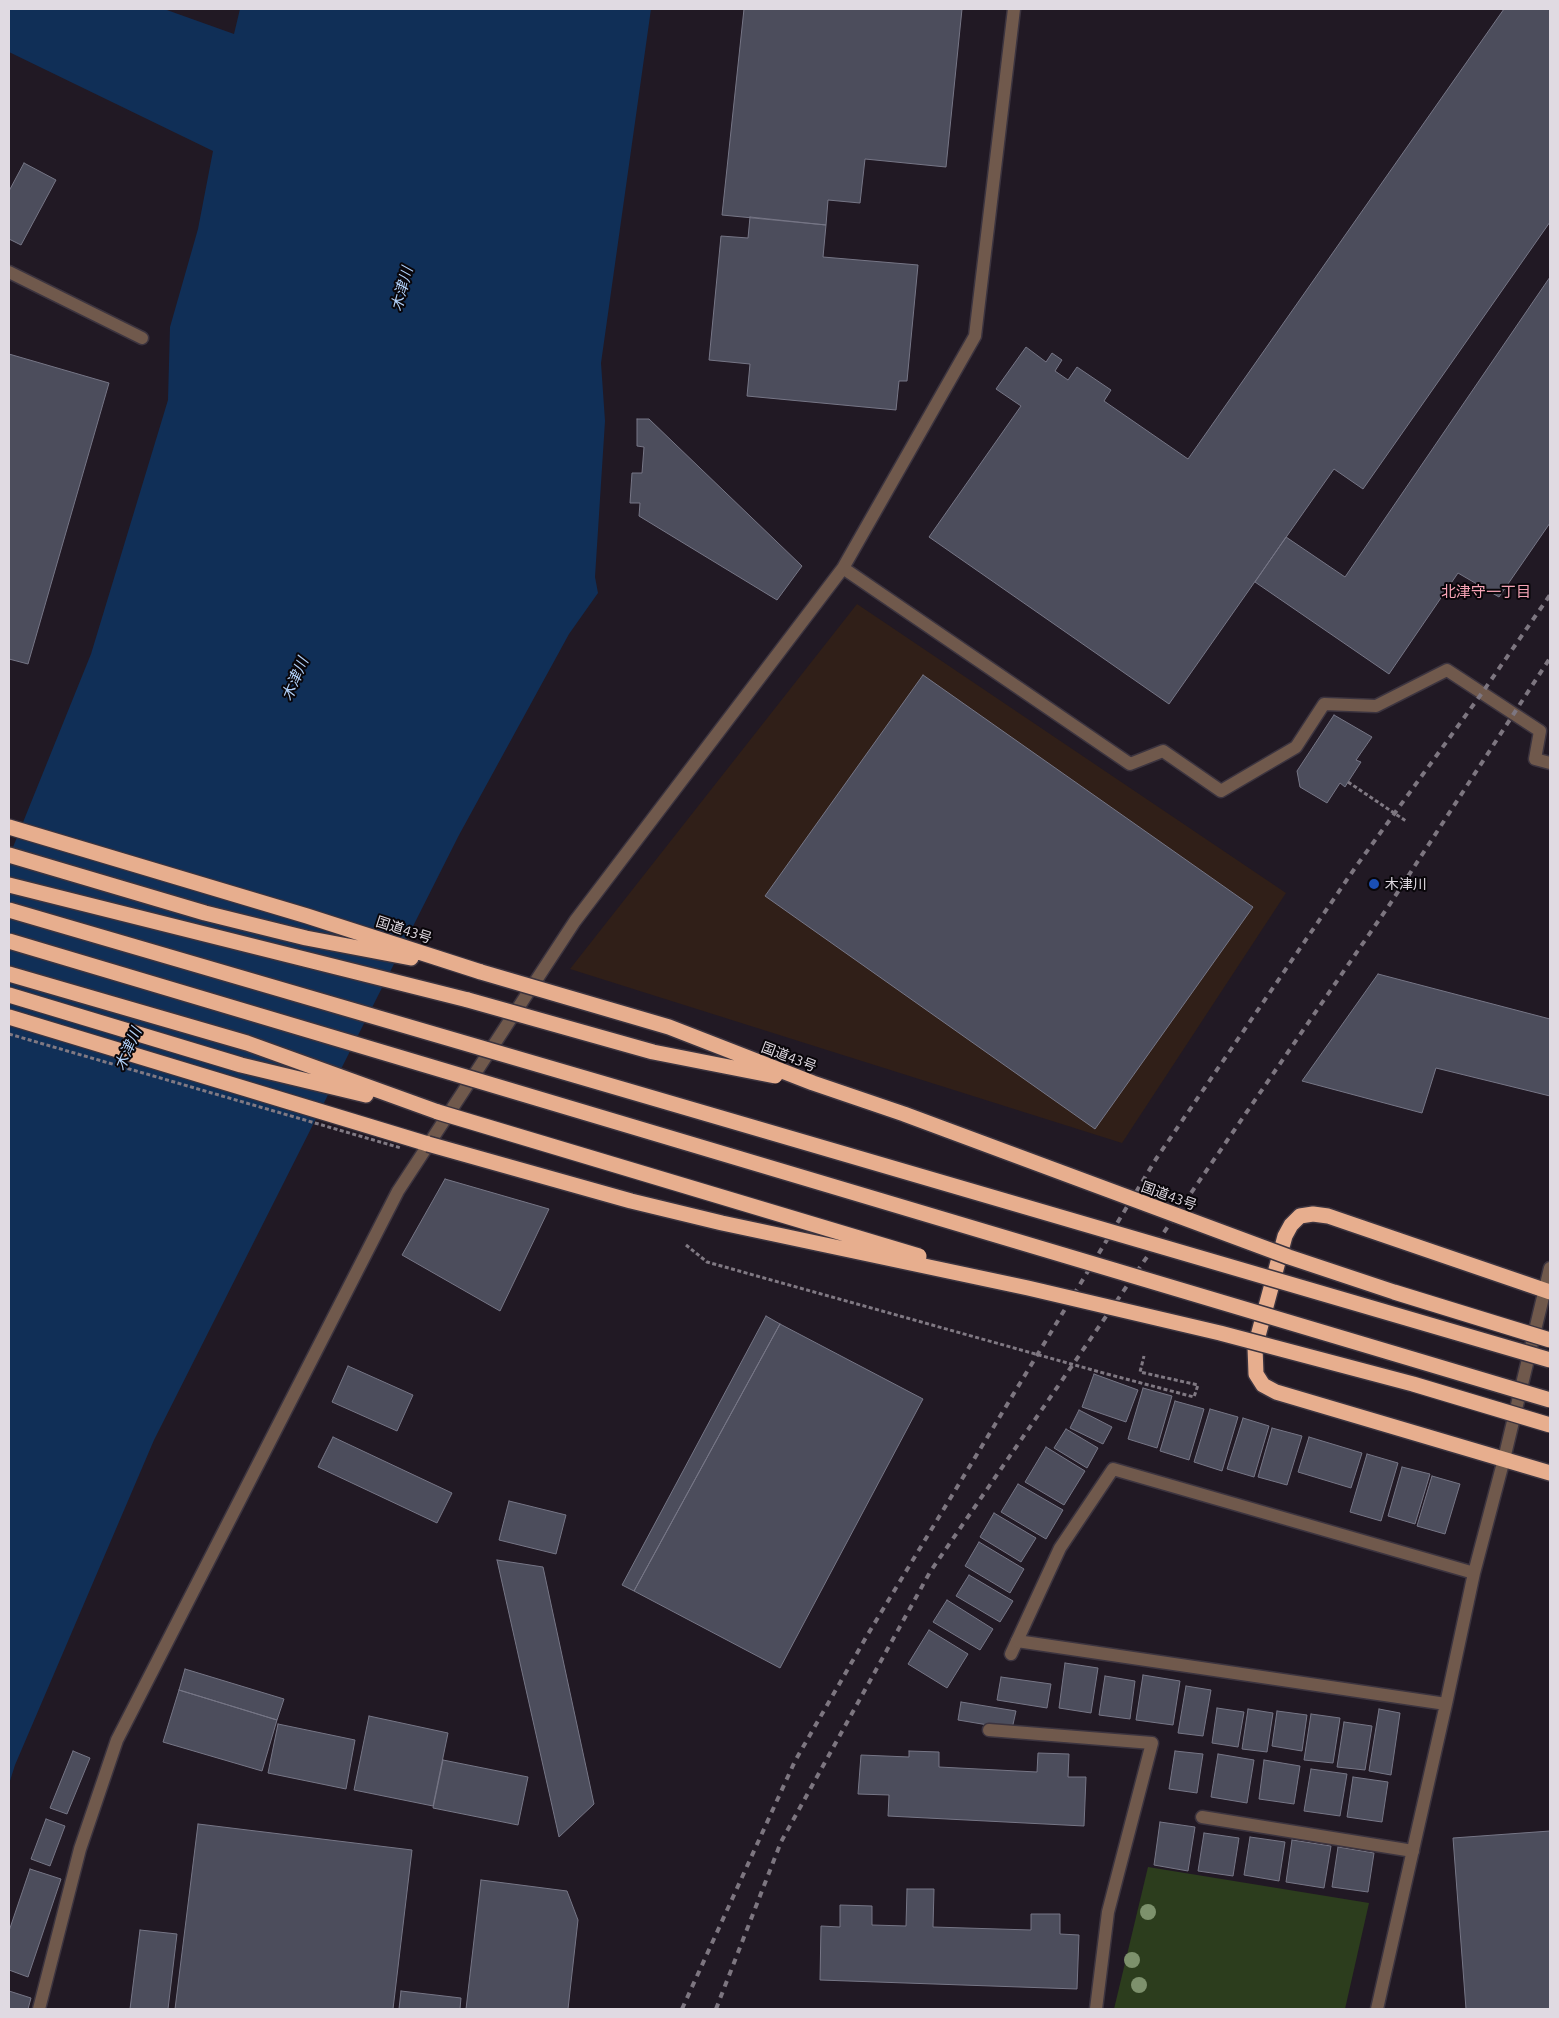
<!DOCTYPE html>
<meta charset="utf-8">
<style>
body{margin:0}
#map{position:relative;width:1559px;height:2018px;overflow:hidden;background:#211924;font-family:Ubuntu,sans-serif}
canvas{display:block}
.frame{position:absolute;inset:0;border:10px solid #e0dae2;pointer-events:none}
</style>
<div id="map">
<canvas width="1559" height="2018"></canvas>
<div class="frame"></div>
</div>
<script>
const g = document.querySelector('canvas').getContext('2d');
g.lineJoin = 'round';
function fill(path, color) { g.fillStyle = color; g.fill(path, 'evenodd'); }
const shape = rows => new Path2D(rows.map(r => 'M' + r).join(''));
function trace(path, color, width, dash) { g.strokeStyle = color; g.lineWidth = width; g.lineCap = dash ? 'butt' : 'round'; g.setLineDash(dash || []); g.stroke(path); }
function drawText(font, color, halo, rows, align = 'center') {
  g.font = font + ' Ubuntu,"Noto Sans JP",sans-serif'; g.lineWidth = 4; g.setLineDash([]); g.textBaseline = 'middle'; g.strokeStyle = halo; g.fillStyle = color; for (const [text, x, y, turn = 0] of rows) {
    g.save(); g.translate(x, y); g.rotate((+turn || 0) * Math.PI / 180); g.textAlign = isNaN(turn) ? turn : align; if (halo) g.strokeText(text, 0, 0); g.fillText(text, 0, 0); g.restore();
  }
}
const industrial = shape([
 [857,604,1286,893,1122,1143,570,969]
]);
const green = shape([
 [1148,1867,1369,1903,1345,2009,1114,2009]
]);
const water = shape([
 [9,9,164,9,234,34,240,9,651,9,601,363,605,421,595,577,598,593,569,634,459,835,154,1440,15,1765,9,1784,9,857,91,654,168,400,170,327,198,229,213,151,9,52]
]);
const building = shape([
 [744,9,962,9,946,167,865,159,860,203,828,200,826,225,722,215,744,9],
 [1504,9,1550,9,1550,222,1363,489,1334,469,1169,704,929,537,1021,406,996,389,1026,347,1046,362,1052,353,1062,360,1055,371,1068,380,1077,367,1111,390,1104,401,1188,459,1504,9],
 [24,163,56,180,21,245,9,239,9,191,24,163],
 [750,217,826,225,823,257,918,265,907,381,899,381,896,410,747,396,750,364,709,360,721,236,748,238,750,217],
 [1550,277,1550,523,1499,597,1458,573,1389,674,1255,582,1286,537,1345,577,1550,277],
 [9,354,109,383,28,664,9,659,9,354],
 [637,419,649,419,802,566,777,600,639,516,640,503,630,503,632,473,642,473,644,447,637,446,637,419],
 [923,675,1253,907,1095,1129,765,896,923,675],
 [1334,715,1372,737,1356,760,1361,762,1348,782,1345,787,1340,783,1327,803,1300,787,1297,771,1334,715],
 [1378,974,1550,1019,1550,1096,1436,1068,1422,1113,1302,1081,1378,974],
 [445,1179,549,1209,500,1311,402,1255,445,1179],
 [766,1316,780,1324,634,1591,622,1585,766,1316],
 [780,1324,923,1399,780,1668,634,1591,780,1324],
 [348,1366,413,1395,397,1431,332,1402,348,1366],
 [1094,1374,1138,1390,1126,1422,1082,1407,1094,1374],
 [1143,1388,1172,1396,1157,1448,1128,1439,1143,1388],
 [1175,1401,1204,1409,1189,1460,1160,1451,1175,1401],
 [1210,1409,1238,1417,1222,1471,1194,1462,1210,1409],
 [1079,1410,1112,1427,1103,1444,1070,1428,1079,1410],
 [1243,1418,1269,1426,1254,1477,1227,1469,1243,1418],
 [1272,1428,1302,1436,1287,1485,1258,1477,1272,1428],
 [1066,1429,1098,1448,1087,1468,1054,1448,1066,1429],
 [333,1437,452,1493,437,1523,318,1467,333,1437],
 [1309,1437,1362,1453,1351,1488,1298,1472,1309,1437],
 [1046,1447,1085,1471,1064,1505,1025,1482,1046,1447],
 [1367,1454,1398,1463,1381,1521,1350,1512,1367,1454],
 [1402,1467,1430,1474,1415,1524,1388,1516,1402,1467],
 [1432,1476,1460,1484,1445,1534,1417,1526,1432,1476],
 [1018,1484,1063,1510,1046,1539,1001,1512,1018,1484],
 [509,1501,566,1515,556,1554,499,1540,509,1501],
 [994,1513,1036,1538,1021,1562,980,1537,994,1513],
 [979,1542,1024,1569,1010,1593,965,1566,979,1542],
 [497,1560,543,1567,594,1804,559,1837,497,1560],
 [969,1575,1013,1601,1000,1622,956,1596,969,1575],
 [947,1600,993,1629,980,1650,933,1622,947,1600],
 [929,1630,968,1654,947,1688,908,1664,929,1630],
 [1065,1663,1098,1668,1091,1713,1059,1708,1065,1663],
 [185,1669,284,1699,277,1720,179,1690,185,1669],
 [1143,1675,1180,1681,1173,1725,1136,1720,1143,1675],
 [1105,1676,1135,1681,1130,1719,1099,1715,1105,1676],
 [1001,1677,1051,1684,1047,1708,997,1700,1001,1677],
 [1186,1686,1211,1690,1203,1736,1178,1733,1186,1686],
 [179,1690,277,1720,262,1771,163,1742,179,1690],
 [961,1702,1016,1711,1012,1729,958,1720,961,1702],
 [1217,1708,1244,1712,1238,1747,1212,1743,1217,1708],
 [1248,1709,1273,1713,1267,1752,1242,1749,1248,1709],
 [1379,1709,1400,1713,1391,1775,1369,1771,1379,1709],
 [1277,1711,1307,1715,1302,1751,1272,1746,1277,1711],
 [1311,1714,1340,1718,1333,1763,1304,1760,1311,1714],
 [369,1716,448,1733,433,1806,354,1790,369,1716],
 [1344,1722,1372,1726,1365,1770,1337,1767,1344,1722],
 [278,1724,355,1740,346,1789,268,1773,278,1724],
 [73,1751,90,1758,67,1814,50,1808,73,1751],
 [909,1751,939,1752,939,1767,1037,1772,1038,1753,1069,1754,1068,1777,1086,1777,1084,1826,888,1816,889,1795,858,1794,861,1755,909,1757,909,1751],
 [1175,1751,1203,1754,1197,1793,1169,1789,1175,1751],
 [1218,1754,1254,1760,1247,1803,1211,1797,1218,1754],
 [443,1760,528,1777,518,1825,433,1808,443,1760],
 [1264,1760,1300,1766,1294,1804,1259,1799,1264,1760],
 [1311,1769,1347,1774,1340,1816,1304,1811,1311,1769],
 [1353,1777,1388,1782,1382,1822,1347,1817,1353,1777],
 [46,1819,65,1826,50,1866,31,1859,46,1819],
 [1160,1822,1195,1827,1188,1871,1154,1865,1160,1822],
 [198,1824,412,1850,393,2009,175,2009,198,1824],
 [1550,1831,1550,2009,1466,2009,1453,1838,1550,1831],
 [1204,1833,1239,1838,1233,1876,1198,1871,1204,1833],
 [1250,1837,1285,1842,1279,1881,1244,1875,1250,1837],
 [1292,1840,1331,1846,1324,1888,1286,1882,1292,1840],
 [1338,1847,1374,1853,1368,1892,1332,1887,1338,1847],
 [30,1869,61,1879,28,1977,9,1970,9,1931,30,1869],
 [481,1880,567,1891,578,1920,568,2009,466,2009,481,1880],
 [907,1889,934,1889,933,1927,1031,1930,1031,1914,1060,1914,1060,1934,1079,1935,1077,1989,820,1980,821,1926,840,1927,840,1905,872,1906,872,1925,906,1926,907,1889],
 [140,1930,177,1934,168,2009,130,2009,140,1930],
 [9,1991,31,1998,28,2009,9,2009,9,1991],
 [401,1991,461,1998,460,2009,399,2009,401,1991]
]);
const path = shape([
 [1348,782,1406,821],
 [1107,1374,1194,1397,1198,1385,1140,1372,1144,1356]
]);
const lane = shape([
 [1011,1654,1017,1641],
 [989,1730,1152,1743,1108,1912,1096,2009],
 [1202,1817,1413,1851]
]);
const street = shape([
 [9,272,142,338],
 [843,568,1130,764,1163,751,1221,791,1296,747,1324,704,1376,706,1447,670,1540,731,1535,759,1550,763],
 [1446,1704,1017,1641,1060,1548,1113,1469,1474,1573],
 [39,2009,80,1849,117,1740,398,1191,575,921,843,568,975,336,1014,9],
 [1377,2009,1446,1704,1474,1573,1504,1459,1550,1268]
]);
const highway = shape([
 [9,827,307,916,481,972],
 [9,855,205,913,306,938,411,958],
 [9,885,468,1000],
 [9,974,247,1043,438,1112],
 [9,995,241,1065,366,1095],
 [9,1017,428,1144],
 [1550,1292,1328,1216,1313,1214,1300,1216,1291,1225,1285,1236,1255,1347,1256,1374,1263,1385,1276,1392,1550,1473]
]);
const rail = shape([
 [682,2009,795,1761,868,1634,1156,1159,1357,865,1482,693,1550,595],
 [716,2009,781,1842,930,1572,1390,904,1550,658]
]);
const pathBridge = shape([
 [9,1034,401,1148],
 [686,1245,707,1262,1107,1374]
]);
const highwayBridge = shape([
 [9,910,1550,1360],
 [9,941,1550,1400],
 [481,972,669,1027,813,1083,904,1114,1289,1257,1394,1292,1550,1340],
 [468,1000,653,1052,775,1076],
 [438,1112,919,1256],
 [428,1144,631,1201,722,1223,1028,1288,1220,1333,1413,1384,1550,1425]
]);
const trees = [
 [1148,1912],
 [1132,1960],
 [1139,1985]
];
const markers = [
 [1374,884,6,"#1a4fb4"]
];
const poiNames = [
 ["木津川",1385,884]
];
const streetNames = [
 ["国道43号",404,930,18],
 ["国道43号",789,1057,21],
 ["国道43号",1169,1196,20]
];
const waterNames = [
 ["木津川",402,289,-75],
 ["木津川",295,679,-67],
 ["木津川",128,1049,-66]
];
const neighbourhoodNames = [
 ["北津守一丁目",1486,592]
];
fill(industrial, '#301f18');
fill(green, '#2c3d1d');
fill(water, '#102f57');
fill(building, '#4c4d5c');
trace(building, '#767686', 1);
trace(lane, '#3c343f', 15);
trace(street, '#3c343f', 15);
trace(highway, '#3c343f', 18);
trace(path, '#807983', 3, [4, 2.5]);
trace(lane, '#70594c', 12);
trace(street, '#70594c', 12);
trace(highway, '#e7ae8e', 15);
trace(rail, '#7d7680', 4, [6, 6]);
trace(highwayBridge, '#3c343f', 18, []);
trace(pathBridge, '#807983', 3, [4, 2.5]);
trace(highwayBridge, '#e7ae8e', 15);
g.fillStyle = '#7d916c';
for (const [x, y] of trees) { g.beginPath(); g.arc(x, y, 8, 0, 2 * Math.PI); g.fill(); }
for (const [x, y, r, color] of markers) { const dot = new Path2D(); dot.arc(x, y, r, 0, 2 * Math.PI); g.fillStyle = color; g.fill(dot); trace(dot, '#09060a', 2); }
drawText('14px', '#e0dae2', '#09060a', poiNames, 'left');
drawText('14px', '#e0dae2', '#09060a', streetNames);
drawText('italic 15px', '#b1d0f8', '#09060a', waterNames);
drawText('15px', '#f7a4b6', '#09060a', neighbourhoodNames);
</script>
